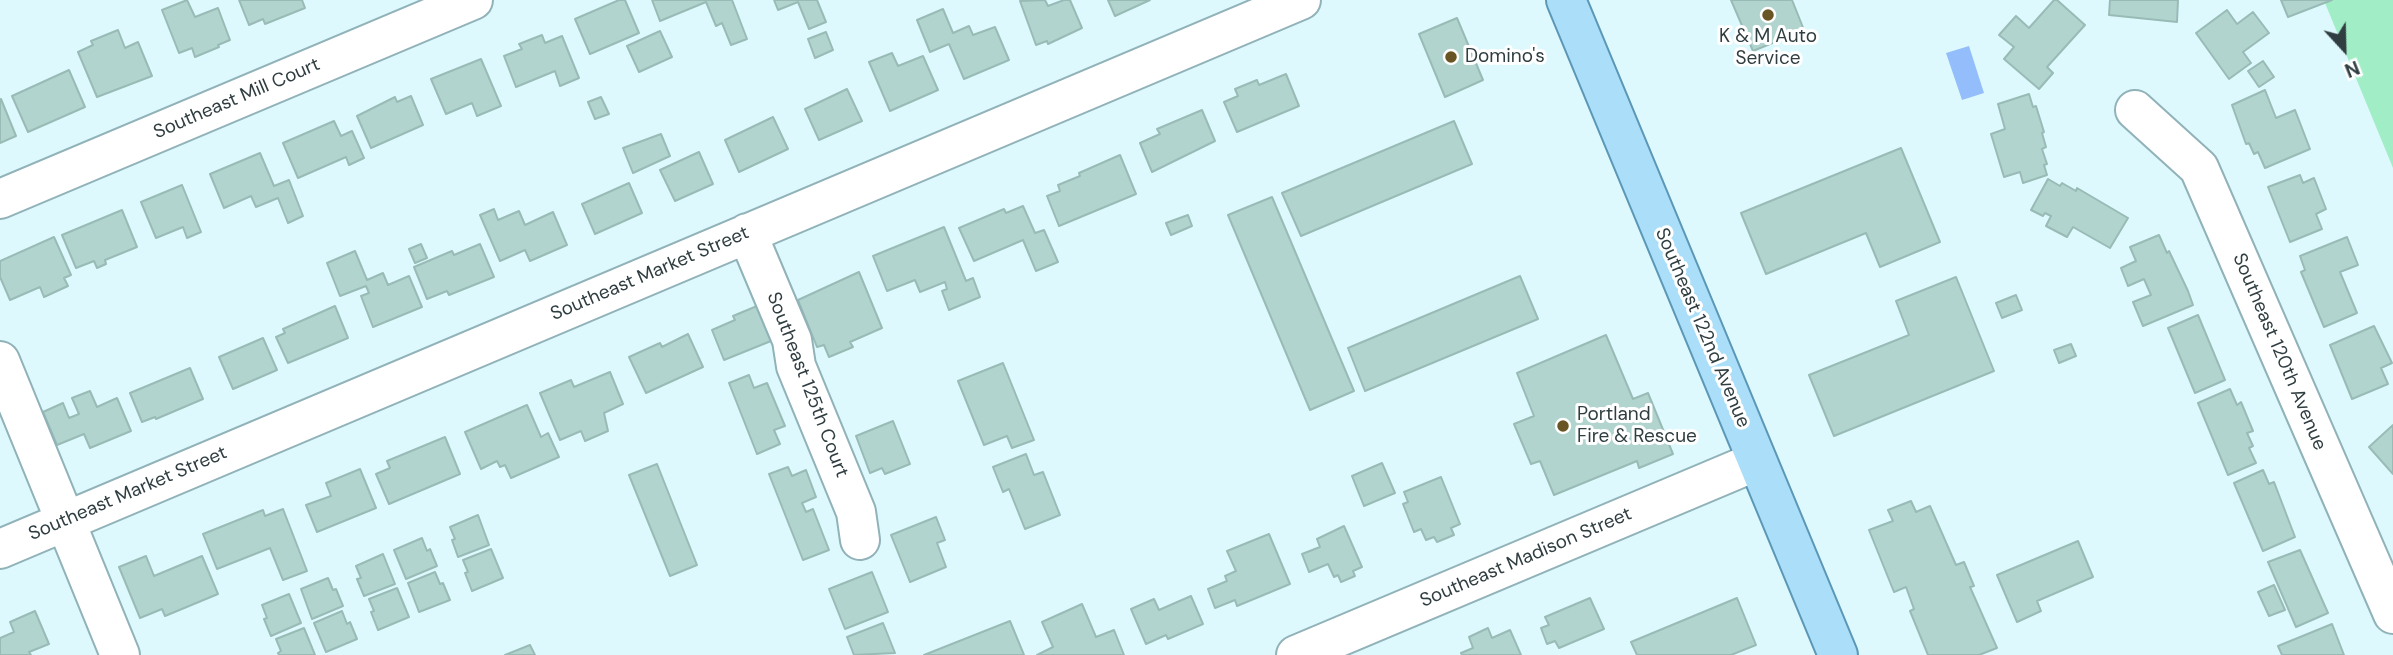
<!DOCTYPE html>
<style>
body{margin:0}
#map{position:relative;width:2393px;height:655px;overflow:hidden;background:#ddf9fe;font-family:"DM Sans",sans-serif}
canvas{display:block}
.north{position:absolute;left:2309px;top:14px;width:70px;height:70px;-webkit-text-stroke:5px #fff;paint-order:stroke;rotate:158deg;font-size:19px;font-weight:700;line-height:28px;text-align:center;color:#303e41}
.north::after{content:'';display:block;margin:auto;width:24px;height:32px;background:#303e41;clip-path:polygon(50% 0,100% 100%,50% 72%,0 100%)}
</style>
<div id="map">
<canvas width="2393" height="655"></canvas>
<div class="north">N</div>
</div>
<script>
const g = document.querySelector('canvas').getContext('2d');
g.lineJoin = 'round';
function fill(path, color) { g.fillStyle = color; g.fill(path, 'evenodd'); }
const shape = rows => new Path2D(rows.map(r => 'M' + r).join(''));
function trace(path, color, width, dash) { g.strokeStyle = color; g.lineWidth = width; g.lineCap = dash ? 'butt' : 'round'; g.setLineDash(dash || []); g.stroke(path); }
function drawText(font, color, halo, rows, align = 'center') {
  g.font = font + ' "DM Sans",sans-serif'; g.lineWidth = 6; g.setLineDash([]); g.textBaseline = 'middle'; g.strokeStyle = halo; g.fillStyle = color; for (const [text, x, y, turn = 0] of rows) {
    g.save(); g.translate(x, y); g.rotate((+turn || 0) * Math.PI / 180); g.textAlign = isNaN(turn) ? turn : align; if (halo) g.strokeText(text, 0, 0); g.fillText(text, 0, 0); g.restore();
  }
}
const green = shape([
 [2332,0,2393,0,2393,168,2325,3]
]);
const water = shape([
 [1969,46,1984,93,1962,100,1946,53]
]);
const building = shape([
 [187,0,195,17,218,8,230,40,218,45,219,47,195,57,192,48,179,53,162,10,187,0],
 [239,0,302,0,305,8,265,24,263,19,249,25,239,0],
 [619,0,625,0,639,33,590,54,575,19,619,0],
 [652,0,732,0,747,39,731,45,722,23,716,26,706,2,660,21,652,0],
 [774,0,817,0,826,22,809,29,798,2,778,10,774,0],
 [1045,0,1048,6,1064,0,1070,0,1082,28,1048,44,1047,41,1036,45,1020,1,1045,0],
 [1108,0,1150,0,1115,16,1108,0],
 [1731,0,1792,0,1804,30,1753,51,1731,0],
 [2054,0,2057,0,2085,25,2047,67,2053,73,2039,89,2004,59,2014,47,1999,35,2016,16,2029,28,2054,0],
 [2110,0,2178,0,2177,22,2109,15,2110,0],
 [2281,0,2332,0,2288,17,2281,0],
 [943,9,953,33,969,26,973,35,995,27,1009,60,964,79,949,44,930,52,917,20,943,9],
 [2227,10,2237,24,2253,12,2269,33,2243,52,2251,63,2229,79,2196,33,2227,10],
 [1457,18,1483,80,1445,97,1419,34,1457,18],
 [118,30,125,48,138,42,152,76,97,97,78,52,93,45,91,41,118,30],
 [660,31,672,57,639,72,627,46,660,31],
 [826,32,833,50,815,58,808,39,826,32],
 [542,35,545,43,562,36,579,78,560,86,555,71,516,87,504,56,522,49,519,44,542,35],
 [892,53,898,66,923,56,938,90,890,111,869,62,892,53],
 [481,59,501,106,477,116,472,103,446,114,431,79,481,59],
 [2263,61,2274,77,2259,87,2248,71,2263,61],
 [69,70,85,107,28,132,12,96,69,70],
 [1286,74,1299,106,1237,132,1224,102,1238,96,1235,89,1257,80,1259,85,1286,74],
 [847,89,862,121,819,140,805,109,847,89],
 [2265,90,2276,118,2295,110,2310,149,2265,168,2258,152,2254,154,2249,143,2246,144,2232,105,2265,90],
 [2029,94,2033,107,2036,106,2044,132,2042,133,2046,147,2042,149,2047,164,2044,165,2047,175,2023,183,2020,172,2004,177,1991,134,2005,129,1998,104,2029,94],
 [411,96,423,125,371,148,357,116,395,97,397,102,411,96],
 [601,97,609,114,595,119,588,102,601,97],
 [1,99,16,136,0,143,0,100,1,99],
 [1202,110,1215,141,1152,172,1140,143,1160,134,1157,129,1202,110],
 [773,117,788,149,739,172,725,140,773,117],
 [334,121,341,136,352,131,364,158,349,165,346,157,298,178,283,143,334,121],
 [1454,121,1472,164,1301,236,1282,193,1454,121],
 [661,134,670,156,633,173,623,148,661,134],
 [1901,148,1940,242,1880,267,1866,233,1766,274,1741,213,1901,148],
 [699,152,713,184,675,201,660,170,699,152],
 [260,153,274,186,289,180,303,216,288,223,278,198,256,207,251,196,224,208,210,174,260,153],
 [1120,155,1136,194,1059,226,1047,196,1060,191,1058,185,1080,176,1079,173,1120,155],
 [2300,175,2303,183,2314,178,2326,209,2316,214,2322,229,2290,242,2268,187,2300,175],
 [2048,179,2060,186,2062,183,2076,191,2077,188,2128,218,2110,248,2073,227,2067,237,2046,226,2051,216,2045,213,2043,216,2031,210,2048,179],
 [629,183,642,213,595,234,582,204,629,183],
 [182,185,201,232,187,238,183,227,156,238,141,202,182,185],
 [1272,197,1354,391,1310,410,1228,215,1272,197],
 [1023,206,1035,233,1044,230,1058,262,1036,271,1023,240,974,261,959,228,1004,209,1006,213,1023,206],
 [494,209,498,220,519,211,525,225,553,212,567,245,530,261,525,250,500,261,480,215,494,209],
 [122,210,137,247,105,260,106,264,97,268,94,261,76,268,62,235,122,210],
 [1188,215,1192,226,1171,235,1166,223,1188,215],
 [944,227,966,281,973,278,980,297,949,310,942,291,947,289,945,282,920,292,915,280,887,291,873,256,944,227],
 [2159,235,2167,253,2169,251,2188,291,2193,305,2143,326,2133,302,2151,295,2144,279,2128,286,2121,268,2136,261,2130,247,2159,235],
 [54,237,71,275,64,278,68,286,44,297,40,287,10,300,0,277,0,261,54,237],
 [2347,237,2358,265,2340,272,2357,313,2324,327,2301,272,2305,270,2300,256,2347,237],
 [421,244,427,258,415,263,409,249,421,244],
 [480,244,494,277,449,295,447,291,427,299,414,267,452,251,454,255,480,244],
 [355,251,367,280,383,273,388,285,409,276,422,307,373,327,361,296,369,293,366,286,340,296,327,263,355,251],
 [859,272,882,328,850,342,853,347,829,357,824,345,817,347,798,300,859,272],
 [1520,276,1538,319,1365,391,1348,348,1520,276],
 [1956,277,1994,371,1834,436,1809,375,1909,335,1896,301,1956,277],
 [2016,295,2022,310,2002,318,1996,303,2016,295],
 [335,306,348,338,288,363,276,337,285,333,283,329,335,306],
 [757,306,771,341,724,360,712,330,735,320,733,316,757,306],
 [2198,315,2225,380,2195,393,2168,328,2198,315],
 [2374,326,2392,363,2381,368,2388,384,2352,399,2330,345,2374,326],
 [688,334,703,367,646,393,629,357,660,343,662,347,688,334],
 [1606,335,1633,399,1648,393,1673,454,1639,468,1637,461,1554,495,1540,461,1531,464,1514,424,1534,416,1517,373,1606,335],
 [263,338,277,370,233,389,219,357,263,338],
 [2071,344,2076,356,2059,363,2054,350,2071,344],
 [1003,363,1034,440,1012,448,1007,436,984,445,958,381,1003,363],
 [190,368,203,399,156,419,155,417,142,422,130,393,190,368],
 [610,372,623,404,604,413,608,431,585,441,581,431,560,440,540,393,571,380,574,387,610,372],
 [749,375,754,388,767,383,785,426,774,430,780,444,757,454,729,383,749,375],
 [2230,389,2237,405,2241,402,2253,431,2247,433,2253,446,2249,448,2256,463,2228,475,2198,403,2230,389],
 [90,391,97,407,117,398,131,431,90,448,84,434,57,445,43,412,63,403,69,418,79,414,72,398,90,391],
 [527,405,541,437,548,433,559,457,511,478,505,465,500,467,497,461,481,469,465,432,527,405],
 [893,421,910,464,885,474,882,468,870,473,856,436,893,421],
 [2393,425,2393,474,2369,447,2393,425],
 [445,437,460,474,389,504,376,474,390,468,387,461,445,437],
 [1026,454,1034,475,1043,472,1060,515,1025,529,1009,489,1003,492,993,467,1026,454],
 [1382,463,1395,493,1364,506,1352,476,1382,463],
 [657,464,697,565,670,576,629,475,657,464],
 [788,467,792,476,806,470,816,497,802,503,806,512,813,509,829,550,803,560,769,474,788,467],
 [360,469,376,508,317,532,306,505,331,496,326,483,360,469],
 [2263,470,2269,484,2274,482,2295,537,2263,551,2234,483,2263,470],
 [1441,477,1460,524,1451,528,1454,535,1437,542,1434,537,1426,540,1421,529,1414,532,1403,504,1408,502,1404,492,1441,477],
 [1911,501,1916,512,1930,506,1956,565,1964,562,1974,586,1970,587,1997,648,1979,655,1928,655,1910,611,1914,609,1906,587,1894,592,1869,530,1893,521,1888,510,1911,501],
 [283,509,307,571,283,580,270,548,217,569,203,534,263,510,265,516,283,509],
 [478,515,489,545,458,557,452,540,455,539,450,527,478,515],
 [936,517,945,540,937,543,946,567,910,582,891,535,936,517],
 [1344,526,1362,567,1353,571,1355,576,1341,582,1338,575,1334,577,1328,564,1309,572,1302,554,1320,547,1317,539,1344,526],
 [1269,534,1290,584,1237,606,1235,600,1215,608,1208,589,1227,581,1225,576,1236,571,1227,551,1269,534],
 [422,538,427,551,430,549,437,566,406,579,394,550,422,538],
 [2078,541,2093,577,2037,601,2041,611,2017,622,1997,575,2078,541],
 [491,549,503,578,472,591,465,573,468,572,463,560,491,549],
 [2300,550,2328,613,2296,627,2268,562,2300,550],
 [383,554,395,584,364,596,357,579,361,578,356,566,383,554],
 [146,556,154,576,202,556,218,594,165,616,162,609,140,618,119,567,146,556],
 [435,572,440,584,443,583,450,600,419,612,408,583,435,572],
 [872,572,888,612,845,629,829,589,872,572],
 [328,578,333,590,336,589,343,606,312,619,301,589,328,578],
 [2274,585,2285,610,2269,616,2258,592,2274,585],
 [397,588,409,617,378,630,371,612,374,611,369,599,397,588],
 [289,594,301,623,271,636,264,619,267,618,262,605,289,594],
 [1191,596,1203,624,1168,639,1166,635,1146,644,1131,609,1154,599,1159,610,1191,596],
 [1590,598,1604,629,1559,648,1555,641,1547,644,1541,628,1549,625,1545,617,1590,598],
 [1737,598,1756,645,1731,655,1637,655,1631,642,1737,598],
 [1082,604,1096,637,1114,630,1124,655,1037,655,1053,647,1042,622,1082,604],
 [35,611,49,644,29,652,31,655,0,655,0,638,14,632,10,622,35,611],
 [342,611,347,624,350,622,357,639,326,652,314,623,342,611],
 [1010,621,1024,655,924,655,1010,621],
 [883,623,895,653,854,655,847,637,883,623],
 [2332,624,2344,655,2282,655,2278,646,2332,624],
 [304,628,315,655,279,655,278,653,281,651,276,639,304,628],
 [1488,628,1492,638,1510,630,1521,655,1462,655,1461,653,1473,648,1469,637,1488,628],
 [530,645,535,655,505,655,530,645]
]);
const minor = shape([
 [2135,110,2199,168,2393,614],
 [0,199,473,0],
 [747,233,792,340,796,366,856,512,860,540],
 [0,361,120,655],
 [0,549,1301,0],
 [1296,655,1757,461]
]);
const major = shape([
 [1566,0,1838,655]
]);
const markers = [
 [1768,15,7,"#685523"],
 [1451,57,7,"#685523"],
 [1563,426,7,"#685523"]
];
const poiNames = [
 ["K & M Auto",1768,37,"center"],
 ["Service",1768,59,"center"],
 ["Domino's",1465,57],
 ["Portland",1577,415],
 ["Fire & Rescue",1577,437]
];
const streetNames = [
 ["Southeast Mill Court",237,99,-23],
 ["Southeast Market Street",650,274,-23],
 ["Southeast 122nd Avenue",1702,328,67],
 ["Southeast 120th Avenue",2279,352,67],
 ["Southeast 125th Court",807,385,69],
 ["Southeast Market Street",128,494,-23],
 ["Southeast Madison Street",1526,558,-23]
];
fill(green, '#a1eec6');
fill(water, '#94befb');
fill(building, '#b1d4cf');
trace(building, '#99bbb6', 2);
trace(minor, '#90b2b8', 42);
trace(major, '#5c98b6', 42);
trace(minor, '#fff', 38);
trace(major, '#abdef9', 38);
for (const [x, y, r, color] of markers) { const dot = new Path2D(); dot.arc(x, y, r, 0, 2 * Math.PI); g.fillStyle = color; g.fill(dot); trace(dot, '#fff', 2.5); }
drawText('19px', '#303e41', '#fff', poiNames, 'left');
drawText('19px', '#303e41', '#fff', streetNames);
</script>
